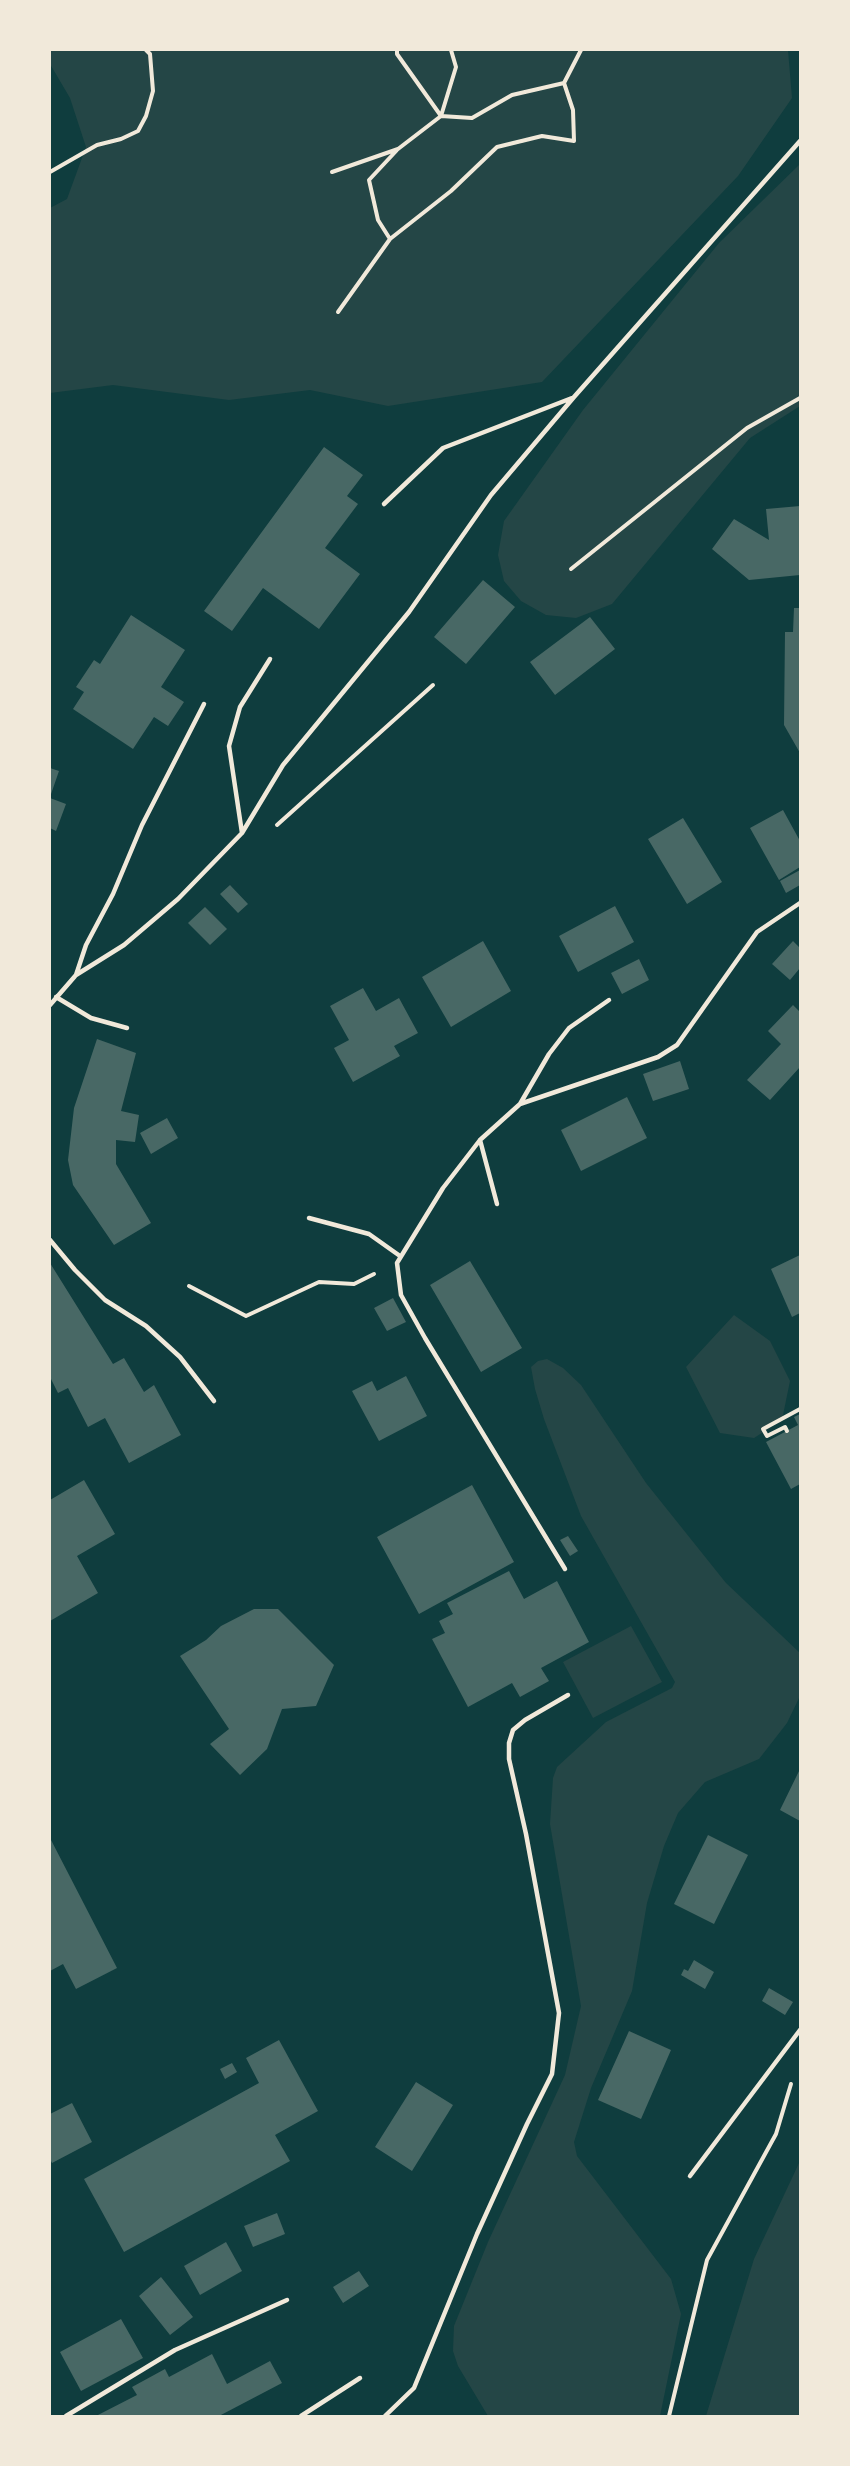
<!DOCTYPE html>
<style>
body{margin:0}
#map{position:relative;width:850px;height:2466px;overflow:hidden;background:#0f3d3e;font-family:Raleway,sans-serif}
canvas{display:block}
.frame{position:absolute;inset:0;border:51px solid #f1e9da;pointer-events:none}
</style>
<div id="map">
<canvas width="850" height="2466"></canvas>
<div class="frame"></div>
</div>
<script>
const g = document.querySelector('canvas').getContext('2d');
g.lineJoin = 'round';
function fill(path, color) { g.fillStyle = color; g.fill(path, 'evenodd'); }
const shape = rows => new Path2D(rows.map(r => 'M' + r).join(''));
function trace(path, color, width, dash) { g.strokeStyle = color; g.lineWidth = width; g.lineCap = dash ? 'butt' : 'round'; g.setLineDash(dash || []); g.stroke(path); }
const green = shape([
 [50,50,788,50,792,98,738,176,542,382,388,406,310,390,229,400,113,385,50,393,50,208,67,199,86,147,70,98,50,64],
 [800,164,800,406,750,438,612,604,576,618,546,615,521,601,504,581,498,555,504,521,583,410,719,243],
 [734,1315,770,1341,790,1381,782,1420,754,1438,720,1433,686,1367],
 [547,1359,563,1368,581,1385,646,1483,726,1583,800,1653,800,1696,787,1723,759,1759,705,1782,678,1813,664,1846,647,1903,632,1991,591,2088,574,2142,577,2156,671,2279,681,2314,660,2416,488,2416,458,2366,453,2351,454,2326,488,2242,565,2075,581,2006,550,1824,553,1778,557,1767,606,1722,672,1688,675,1682,581,1516,544,1419,535,1389,531,1367,538,1361],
 [631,1626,662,1682,593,1718,563,1662],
 [800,2161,800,2416,706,2416,754,2259]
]);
const building = shape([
 [324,447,363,475,347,496,358,504,325,548,360,574,319,629,263,588,232,631,204,611],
 [800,506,800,575,749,580,712,549,734,519,769,540,766,509],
 [483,580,515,607,466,664,434,637],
 [794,608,800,608,800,753,784,725,785,632,793,632],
 [131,615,185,650,161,687,184,702,168,726,154,717,133,749,73,709,84,692,76,687,94,660,100,664],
 [590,617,615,649,555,695,530,662],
 [50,768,59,771,50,797],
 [50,798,66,804,56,831,50,828],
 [783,810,800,841,800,867,779,880,750,828],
 [683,818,722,882,687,904,648,839],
 [800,870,800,885,786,893,780,881],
 [230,885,248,904,238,913,220,894],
 [615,906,634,942,578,972,559,936],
 [205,907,227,929,210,945,188,923],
 [483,941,511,991,451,1027,422,977],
 [793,941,800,948,800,968,790,980,772,964],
 [639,959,649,980,622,994,611,973],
 [363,988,376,1011,399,998,418,1033,394,1046,400,1056,353,1082,334,1048,349,1040,330,1006],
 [793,1005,800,1012,800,1067,770,1100,747,1080,781,1044,768,1031],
 [97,1039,136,1053,121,1111,139,1115,135,1142,116,1140,116,1164,151,1223,114,1245,73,1185,68,1160,74,1108],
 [680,1061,689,1089,653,1101,643,1074],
 [627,1097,647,1138,581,1171,561,1130],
 [167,1118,178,1138,151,1154,140,1133],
 [800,1255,800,1313,792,1317,771,1269],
 [470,1261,522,1348,481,1372,430,1285],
 [50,1263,113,1364,124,1358,144,1392,154,1385,181,1435,129,1463,105,1418,88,1427,68,1388,58,1393,50,1377],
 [393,1298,406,1322,387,1331,374,1308],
 [406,1376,427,1416,379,1441,352,1391,372,1381,377,1391],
 [800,1414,800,1484,791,1489,766,1442,798,1425,794,1417],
 [84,1480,115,1534,77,1556,98,1593,50,1621,50,1500],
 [472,1485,514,1562,419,1614,377,1537],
 [568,1536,578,1551,570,1556,560,1540],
 [509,1571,524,1599,557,1581,589,1642,541,1668,549,1681,520,1697,512,1683,468,1707,432,1639,445,1633,439,1621,453,1614,447,1603],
 [254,1609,278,1609,334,1665,316,1706,282,1709,267,1749,240,1775,210,1744,229,1729,180,1656,206,1640,221,1626],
 [800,1769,800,1821,780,1810],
 [708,1835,748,1855,714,1924,674,1904],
 [50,1838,117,1968,76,1989,63,1964,50,1971],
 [694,1960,714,1972,705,1989,681,1975,684,1969,688,1971],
 [769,1988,793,2002,785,2015,762,2001],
 [629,2031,671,2050,641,2119,598,2100],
 [279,2040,318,2111,275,2135,290,2161,124,2252,84,2179,259,2083,246,2058],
 [232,2063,237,2072,225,2079,220,2069],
 [416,2082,453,2105,412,2171,375,2147],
 [72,2103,92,2142,52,2163,50,2159,50,2114],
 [277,2213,285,2234,253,2247,244,2226],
 [226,2242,242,2271,200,2295,184,2266],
 [359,2271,369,2286,343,2303,333,2287],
 [161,2277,193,2317,170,2335,139,2296],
 [121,2319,143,2358,81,2391,60,2352],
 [212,2354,227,2384,270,2361,282,2383,219,2416,96,2416,137,2395,132,2387,165,2369,169,2377]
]);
const path = shape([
 [451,50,456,67,441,116,472,118,512,95,564,83],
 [50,172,97,145,121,139,138,131,146,116,153,91,150,54,146,50],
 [332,172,398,149,441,116,397,54,397,50],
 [390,239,451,191,497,147,542,136,574,141,573,110,564,83,581,50],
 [338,312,390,239,378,220,369,180,397,150],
 [571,569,747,428,800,398],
 [277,825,433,685],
 [189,1286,246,1316,319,1282,354,1284,374,1274],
 [787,1431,785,1427,767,1436,763,1429,800,1409],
 [669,2416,707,2260,776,2134,791,2084]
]);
const service = shape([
 [384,504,443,448,572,398],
 [242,833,229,746,240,707,270,659],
 [76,975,86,945,113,894,142,825,204,704],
 [56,997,91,1018,127,1028],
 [50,1005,76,975,124,945,178,899,242,833,283,765,409,612,491,495,574,397,800,141],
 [520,1104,549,1054,569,1028,609,1000],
 [480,1140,497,1204],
 [309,1218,369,1234,400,1256],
 [50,1240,75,1270,105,1300,146,1326,180,1357,214,1401],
 [565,1569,425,1338,401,1295,397,1263,443,1188,480,1140,520,1104,658,1057,677,1045,757,932,800,903],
 [690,2176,800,2030],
 [66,2416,175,2350,287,2300],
 [301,2416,360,2378],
 [385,2416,414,2388,477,2234,527,2124,552,2074,559,2013,526,1834,509,1759,509,1743,513,1730,525,1720,568,1695]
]);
fill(green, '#244646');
fill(building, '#486865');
trace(path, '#f1e9da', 4);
trace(service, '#f1e9da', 4.5);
</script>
